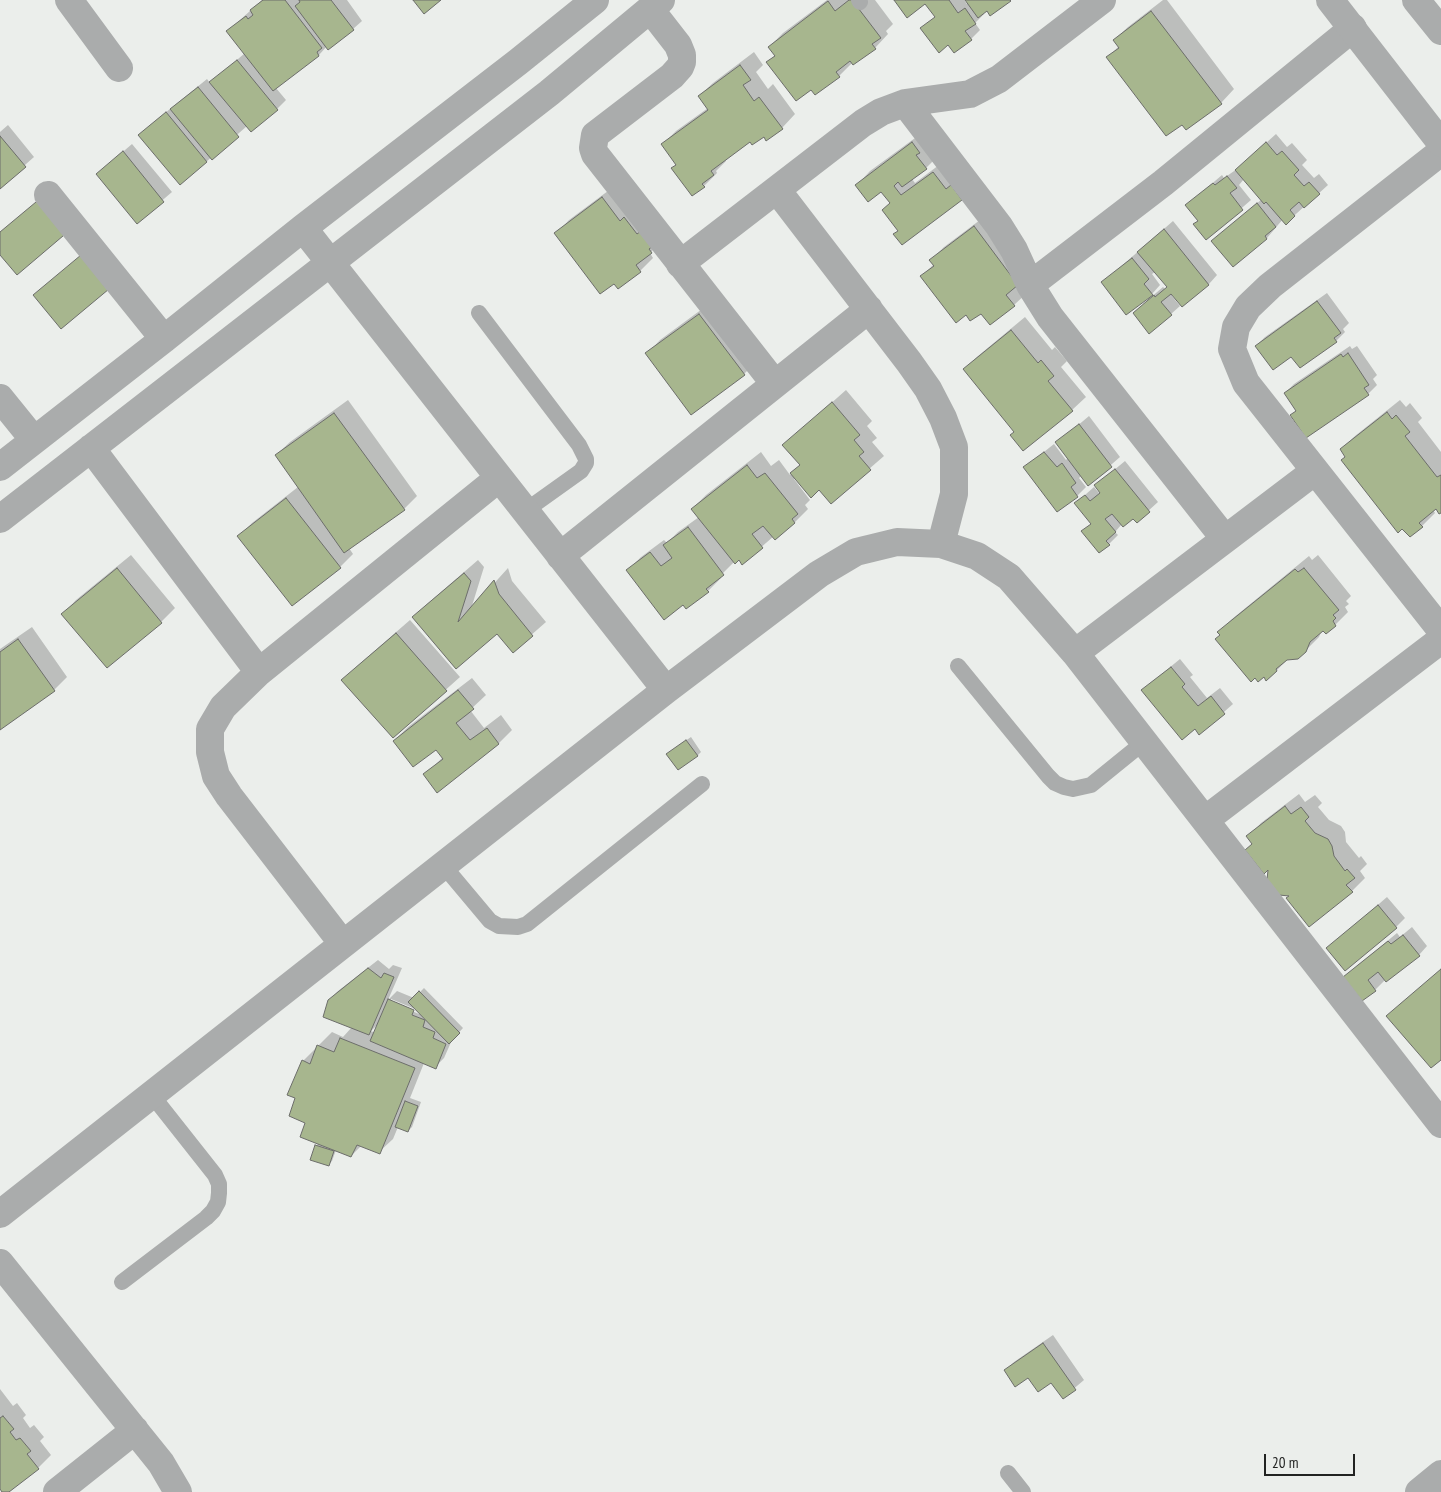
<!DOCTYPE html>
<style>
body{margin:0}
#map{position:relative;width:1441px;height:1492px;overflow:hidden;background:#ebeeeb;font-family:"PT Sans Narrow",sans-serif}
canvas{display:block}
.scale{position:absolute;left:1264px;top:1454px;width:91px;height:22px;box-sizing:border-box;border:2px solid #222322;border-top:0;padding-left:6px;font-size:15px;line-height:18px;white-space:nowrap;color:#222322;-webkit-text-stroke:4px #ebeeeb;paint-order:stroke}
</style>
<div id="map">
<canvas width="1441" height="1492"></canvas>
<div class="scale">20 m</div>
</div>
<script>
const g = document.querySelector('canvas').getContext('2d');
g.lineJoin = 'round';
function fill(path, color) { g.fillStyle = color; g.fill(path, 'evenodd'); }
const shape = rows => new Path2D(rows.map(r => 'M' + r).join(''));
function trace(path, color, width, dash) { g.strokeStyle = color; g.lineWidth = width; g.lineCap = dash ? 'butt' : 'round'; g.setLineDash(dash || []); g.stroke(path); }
const shadow = shape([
 [262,0,347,0,362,21,353,29,327,46,319,55,276,88,286,100,277,109,251,131,247,126,206,162,149,126,207,79,210,83,245,53,228,31],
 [827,0,875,0,893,24,886,31,888,34,875,48,853,62,839,76,811,89,768,62,775,55,769,47,783,33],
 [896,0,964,0,967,4,969,3,967,0,1010,0,990,14,987,10,983,13,984,14,975,23,980,30,971,39,949,44,922,28,936,16,926,2],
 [1163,0,1167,0,1234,89,1221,103,1182,123,1108,57,1119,46,1114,40,1128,27],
 [754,52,763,65,756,72,768,89,773,84,795,114,782,128,750,141,725,159,726,161,716,171,717,173,704,186,673,168,677,164,663,144,676,131,708,108,699,96,713,83],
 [8,125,34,157,0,187,0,132],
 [926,130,939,155,926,168,912,179,915,183,947,159,975,186,899,230,891,202,882,190,857,185,870,171],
 [1276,134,1287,147,1292,143,1307,160,1302,165,1314,178,1319,174,1328,185,1286,223,1283,219,1267,238,1233,265,1213,241,1262,199,1244,179,1239,185,1251,200,1207,238,1195,224,1199,220,1187,205,1222,175,1224,178,1237,169],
 [132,144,172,192,137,222,97,174],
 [616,185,664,239,650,253,653,258,640,271,614,282,556,234,569,220],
 [988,214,1028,292,1014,305,981,312,922,276,934,264,931,260,944,247],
 [1173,221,1217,275,1209,284,1182,305,1173,294,1172,296,1180,306,1171,314,1143,304,1163,287,1165,289,1168,287,1155,272,1152,274,1160,285,1152,294,1102,283],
 [1327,293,1349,323,1343,329,1345,332,1336,341,1292,355,1256,346,1265,337],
 [713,301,757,361,744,374,647,354,660,340],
 [1025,317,1052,350,1055,347,1067,361,1061,367,1086,397,1072,410,1015,432,964,369,978,356],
 [1350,346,1352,349,1357,346,1377,375,1373,379,1377,385,1368,394,1292,415,1297,410,1285,393,1294,384],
 [846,390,872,421,867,426,877,438,872,442,884,456,831,502,820,489,795,477,794,479,810,500,805,505,808,509,795,522,774,536,743,563,739,558,734,562,720,576,721,578,708,591,683,604,628,570,641,557,664,540,667,543,678,532,699,517,692,509,706,495,761,452,771,466,779,460,790,475,801,464,784,445],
 [348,400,417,496,404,509,349,548,353,554,340,567,239,536,252,523,298,487,276,455,290,442],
 [1400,400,1406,407,1410,403,1422,418,1418,422,1441,452,1441,511,1436,508,1433,510,1435,513,1422,526,1341,449,1355,436],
 [1089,416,1120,457,1089,484,1082,475,1079,478,1086,487,1077,496,1025,467,1054,444,1066,460,1068,458,1057,443],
 [1125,461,1158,502,1137,521,1134,517,1122,524,1115,532,1118,535,1109,544,1083,531,1092,523,1076,503,1094,487,1099,493,1101,492,1096,485],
 [131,555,175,608,161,622,107,667,63,614,76,600],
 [1318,555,1351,596,1346,601,1349,604,1345,607,1348,612,1335,625,1322,630,1319,637,1305,651,1288,659,1276,671,1219,632,1232,619,1309,556,1312,560],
 [478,560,484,567,471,609,508,568,512,581,546,622,513,651,497,633,414,617,427,604],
 [410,620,460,677,393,737,356,667],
 [32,627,67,677,54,690,0,728,0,649],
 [1180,659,1193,675,1190,677,1207,698,1220,688,1233,704,1200,733,1152,682],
 [472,678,486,695,470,710,484,728,501,715,512,730,499,743,438,791,425,775,443,757,436,748,394,741,408,727],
 [691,737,701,752,697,756,672,750],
 [1299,794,1305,802,1315,795,1322,803,1318,807,1329,820,1341,826,1345,832,1346,842,1359,858,1361,856,1367,864,1360,871,1365,878,1352,891,1290,895,1248,837,1261,823],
 [1387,897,1405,918,1396,927,1328,948],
 [1412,927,1427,946,1419,955,1385,980,1375,990,1344,977,1397,933,1400,937],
 [378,960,389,969,393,965,402,968,388,1000,397,991,414,998,424,988,463,1028,452,1040,444,1058,435,1067,424,1063,410,1098,421,1102,412,1127,408,1131,398,1127,393,1139,379,1152,362,1145,351,1156,336,1150,332,1161,328,1165,316,1146,319,1143,307,1122,297,1097,303,1061,332,1032,343,1037,352,1027,329,1000,338,991],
 [391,999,420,1011,419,1014,391,1002],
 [378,1024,375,1033,371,1031],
 [1053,1335,1084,1380,1064,1397,1052,1381,1006,1370,1014,1362],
 [0,1389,13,1406,17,1403,26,1415,23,1418,30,1428,34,1425,44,1437,40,1441,51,1455,38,1468,7,1492,4,1492,0,1487]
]);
const building = shape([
 [263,0,285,0,322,48,317,52,319,56,273,91,226,31,246,16,248,19,253,15,250,10,263,0],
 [299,0,331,0,354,30,328,50,295,6,300,2,299,0],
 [413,0,441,0,424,14,413,0],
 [849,0,852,0,881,38,872,44,876,49,853,65,850,61,836,72,840,77,815,95,811,90,796,101,766,62,775,56,768,47,828,1,835,11,849,0],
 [894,0,949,0,958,13,965,8,976,24,965,31,972,40,954,53,948,45,939,53,920,28,935,17,925,4,907,18,894,0],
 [965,0,1010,0,1011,1,990,16,987,11,978,18,965,0],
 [1151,11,1222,104,1186,130,1182,125,1166,136,1106,57,1119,48,1113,40,1151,11],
 [237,60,278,110,251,132,209,82,237,60],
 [740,65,751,80,743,85,754,101,759,97,783,129,766,141,764,137,752,145,750,142,711,171,714,175,702,184,705,187,692,196,671,168,676,165,661,144,708,110,698,96,740,65],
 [198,87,239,137,212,160,170,109,198,87],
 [166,112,207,162,180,185,138,135,166,112],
 [0,136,26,167,0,189,0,136],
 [912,142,920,153,916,155,927,169,902,187,898,182,894,186,901,195,933,172,946,189,951,185,962,200,902,245,893,234,898,231,882,210,890,203,881,192,868,202,855,185,912,142],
 [1266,142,1277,155,1282,151,1299,170,1294,175,1304,186,1309,182,1320,194,1304,208,1299,202,1290,210,1295,216,1286,225,1266,202,1264,204,1235,170,1266,142],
 [123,151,164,202,137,224,96,174,123,151],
 [1227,176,1237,188,1230,193,1243,210,1206,240,1193,224,1198,221,1185,205,1213,183,1215,185,1227,176],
 [42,197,70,230,17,275,0,255,0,232,42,197],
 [602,197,620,221,624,217,637,234,641,231,653,246,649,249,652,253,636,265,641,272,618,289,614,284,600,294,554,233,602,197],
 [1257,203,1276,227,1265,236,1267,239,1233,267,1211,241,1257,203],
 [974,226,1018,285,1006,295,1015,306,990,325,981,314,970,321,966,315,956,323,920,276,934,266,929,260,974,226],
 [1164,229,1209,285,1182,307,1171,294,1161,302,1172,315,1149,334,1133,313,1154,295,1155,297,1167,287,1137,252,1164,229],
 [87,250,115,284,61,329,33,295,87,250],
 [1132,258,1149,279,1144,284,1153,295,1126,315,1101,282,1132,258],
 [1317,301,1341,333,1334,338,1337,342,1300,368,1291,357,1273,370,1255,346,1317,301],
 [699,314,745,375,691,415,645,353,699,314],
 [1011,330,1038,363,1041,360,1054,376,1048,381,1073,411,1023,451,1010,435,1014,432,963,369,1011,330],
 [1348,353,1369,385,1364,388,1369,395,1306,438,1290,415,1296,411,1284,393,1341,354,1343,357,1348,353],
 [832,402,860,435,854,440,864,452,859,456,871,470,831,504,819,490,811,498,790,473,800,465,782,445,832,402],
 [1387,412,1392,419,1396,415,1410,432,1405,436,1437,477,1441,475,1441,513,1439,514,1436,509,1419,523,1423,527,1410,537,1402,529,1398,533,1341,460,1345,457,1340,449,1387,412],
 [334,413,405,510,344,553,275,455,334,413],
 [1079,424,1112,467,1088,486,1055,442,1079,424],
 [1044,452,1057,467,1062,463,1076,483,1071,487,1078,497,1057,512,1023,467,1044,452],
 [747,465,757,478,765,473,798,514,792,519,795,523,775,540,763,526,752,534,763,548,742,565,739,560,735,564,691,509,747,465],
 [1115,469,1150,512,1137,523,1133,519,1123,527,1112,514,1105,519,1116,532,1106,541,1110,545,1099,553,1081,531,1091,524,1074,503,1085,495,1090,501,1100,493,1094,485,1115,469],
 [286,498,341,568,292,606,237,536,286,498],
 [688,527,724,575,706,589,709,592,686,609,683,605,664,620,626,570,650,552,661,566,672,558,663,545,688,527],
 [117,568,162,623,107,668,61,614,117,568],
 [1304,568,1339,610,1333,615,1336,618,1333,621,1336,626,1326,634,1323,631,1310,642,1306,652,1298,659,1287,660,1276,669,1277,671,1266,681,1264,677,1258,682,1255,678,1251,682,1215,639,1220,635,1217,632,1295,569,1298,572,1304,568],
 [464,573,471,581,458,622,494,580,499,594,533,636,513,653,497,634,456,669,412,617,464,573],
 [396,633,447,691,393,738,341,680,396,633],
 [18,639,55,691,0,730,0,652,18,639],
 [1171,667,1185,684,1182,687,1198,706,1211,696,1225,714,1199,735,1195,729,1182,740,1141,690,1171,667],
 [458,690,474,709,456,723,470,740,487,728,499,744,437,793,423,774,443,759,436,750,413,767,393,741,458,690],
 [686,740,698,756,678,770,666,754,686,740],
 [1285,806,1291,814,1301,807,1309,817,1305,821,1315,833,1328,839,1332,846,1334,856,1345,871,1347,869,1355,878,1346,885,1353,892,1309,927,1286,898,1289,896,1279,895,1267,880,1268,870,1264,874,1245,850,1252,844,1246,836,1285,806],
 [1378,905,1397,928,1345,971,1326,948,1378,905],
 [1403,935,1420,956,1386,982,1378,972,1368,980,1376,991,1362,1001,1343,977,1388,941,1391,944,1403,935],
 [368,968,381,978,384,973,394,977,369,1035,323,1017,328,1000,368,968],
 [1441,969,1441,1060,1431,1068,1386,1016,1441,969],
 [419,991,460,1033,449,1044,408,1002,419,991],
 [388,999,414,1010,412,1015,425,1020,423,1027,435,1032,433,1038,446,1044,436,1069,370,1041,388,999],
 [340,1038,415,1068,380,1154,357,1145,351,1157,300,1137,305,1123,289,1116,295,1098,287,1095,302,1060,310,1064,317,1045,334,1052,340,1038],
 [405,1101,418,1106,408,1132,395,1127,405,1101],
 [315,1145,334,1151,329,1166,310,1160,315,1145],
 [1043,1343,1076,1390,1063,1399,1051,1383,1038,1392,1028,1378,1015,1387,1004,1370,1043,1343],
 [3,1416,14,1429,10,1432,16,1440,20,1438,31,1451,27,1454,39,1469,9,1492,2,1492,0,1489,0,1418,3,1416]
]);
const service = shape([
 [859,0,860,2],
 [479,313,579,445,586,459,586,463,581,471,525,511],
 [958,666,1048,776,1055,783,1064,787,1073,789,1091,785,1144,742],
 [443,865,490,921,499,926,518,927,527,924,702,784],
 [122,1282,206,1218,213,1211,218,1202,219,1193,219,1184,215,1175,151,1094],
 [1008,1473,1023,1492]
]);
const minor = shape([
 [69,0,119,68],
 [650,9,678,45,682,55,682,62,680,67,672,76,595,135,593,148,595,154,775,384],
 [905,103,999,226,1014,250,1030,285,1050,317,1225,539],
 [1441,152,1270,286,1248,307,1236,327,1232,349,1246,383,1441,630],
 [777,190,909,362,928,389,943,418,954,447,954,494,941,544],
 [48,195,164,339],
 [303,228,666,690],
 [680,264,863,123,881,112,905,103,970,94,999,79,1102,0],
 [1030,285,1163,183,1353,28],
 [0,398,34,440],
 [91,448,259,672],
 [0,467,164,339,303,228,518,62,595,0],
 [0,519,549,93,661,0],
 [560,556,869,309],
 [1075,653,1315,471],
 [1205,820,1441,640],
 [343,944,229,796,216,776,210,752,210,729,223,707,259,672,499,478],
 [0,1214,666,690,819,574,856,552,897,542,941,544,977,556,1009,577,1075,653,1441,1124],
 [0,1263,161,1463,178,1492],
 [57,1492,135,1430],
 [1419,1492,1441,1474]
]);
const tertiary = shape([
 [1330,0,1441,143],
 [1416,0,1441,31]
]);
fill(shadow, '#0003');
fill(building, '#a7b68e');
trace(building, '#6c6d6a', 1);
trace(service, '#aaacac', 16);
trace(minor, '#aaacac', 28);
trace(tertiary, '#aaacac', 28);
</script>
